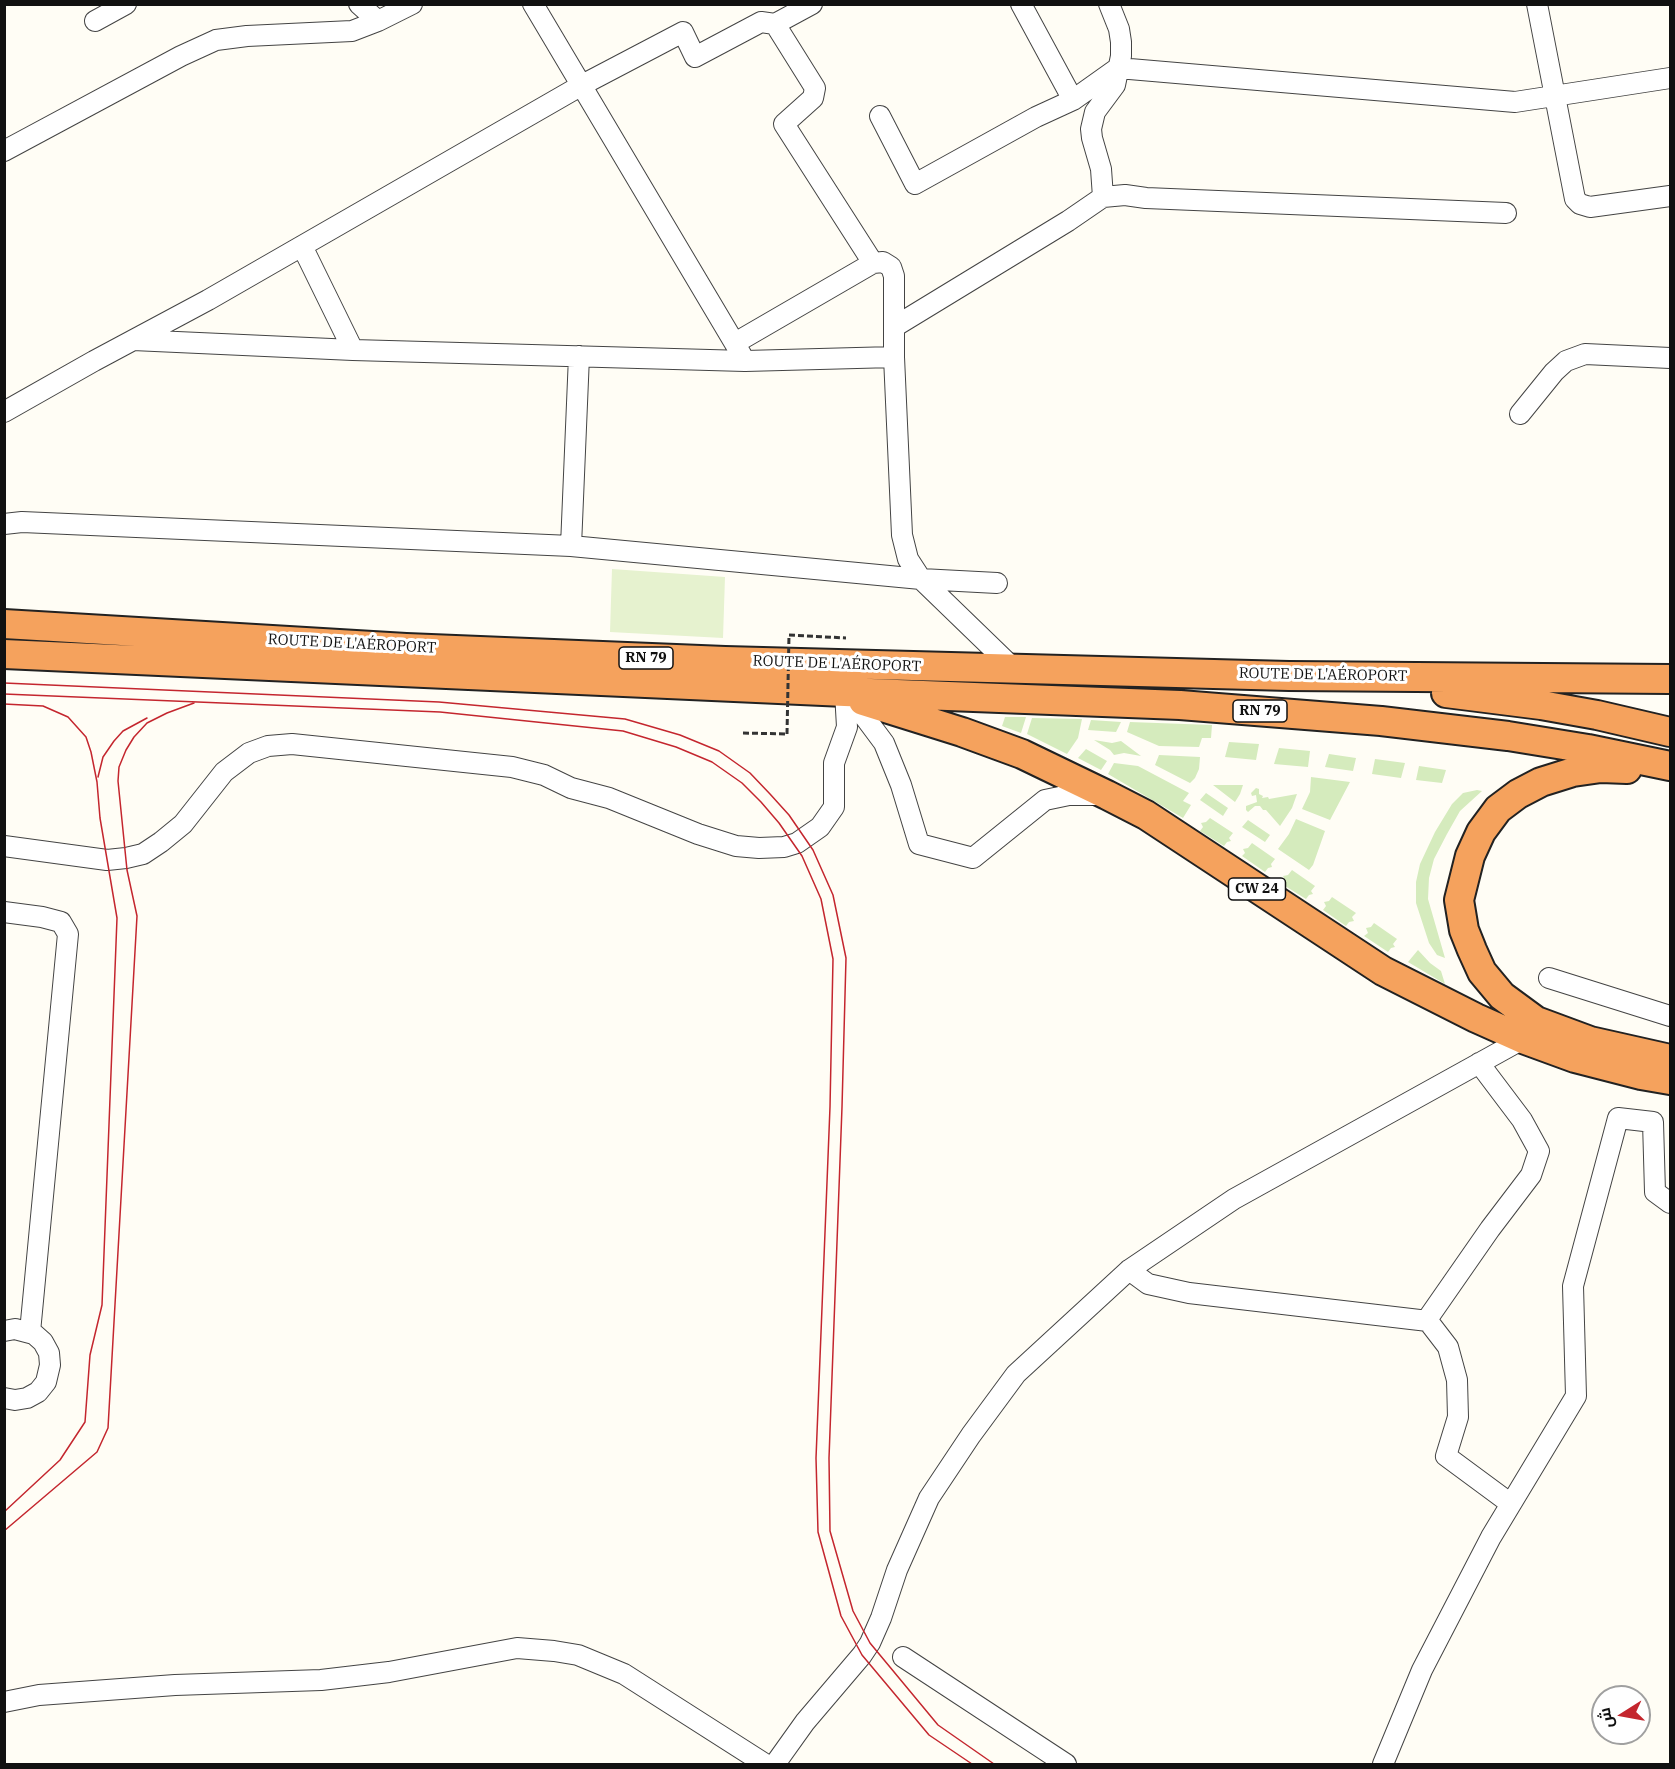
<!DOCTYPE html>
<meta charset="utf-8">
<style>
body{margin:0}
#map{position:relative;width:1675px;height:1769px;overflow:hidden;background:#fffdf5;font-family:"IBM Plex Serif",Cairo,serif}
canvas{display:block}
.frame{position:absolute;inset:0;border:6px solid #111;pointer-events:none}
.north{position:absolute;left:1591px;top:1685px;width:60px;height:60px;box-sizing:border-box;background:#fff;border:2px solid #a0a0a0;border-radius:50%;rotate:259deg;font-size:16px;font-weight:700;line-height:24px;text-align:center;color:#111}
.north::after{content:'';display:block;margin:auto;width:21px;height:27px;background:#c4262e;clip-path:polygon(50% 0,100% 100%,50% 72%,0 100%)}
</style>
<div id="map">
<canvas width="1675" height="1769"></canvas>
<div class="frame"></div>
<div class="north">ش</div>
</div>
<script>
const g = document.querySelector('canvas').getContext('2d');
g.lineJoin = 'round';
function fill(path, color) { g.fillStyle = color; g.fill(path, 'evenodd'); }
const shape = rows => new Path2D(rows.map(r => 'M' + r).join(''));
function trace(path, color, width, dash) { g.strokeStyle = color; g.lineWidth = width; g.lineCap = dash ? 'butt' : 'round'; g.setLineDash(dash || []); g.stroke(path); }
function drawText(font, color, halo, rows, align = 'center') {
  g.font = font + ' "IBM Plex Serif",serif'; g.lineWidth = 6; g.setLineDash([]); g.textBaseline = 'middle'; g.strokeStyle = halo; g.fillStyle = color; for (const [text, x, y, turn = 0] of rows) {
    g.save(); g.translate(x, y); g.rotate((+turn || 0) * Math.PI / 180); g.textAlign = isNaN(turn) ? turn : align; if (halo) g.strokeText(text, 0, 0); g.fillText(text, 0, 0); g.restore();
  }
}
const green = shape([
 [1005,717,1026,717,1021,733,1002,726],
 [1032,718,1082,719,1078,738,1067,754,1027,734],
 [1091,720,1121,722,1116,732,1088,730],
 [1130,722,1212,725,1211,738,1202,738,1199,747,1159,746,1127,732],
 [1094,740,1112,743,1121,741,1141,756,1124,753,1114,755,1110,750],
 [1229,742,1259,744,1256,760,1225,757],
 [1279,748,1310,751,1308,767,1274,764],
 [1086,749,1107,761,1101,770,1078,758],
 [1329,754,1356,758,1353,771,1325,767],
 [1159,755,1200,757,1199,769,1195,778,1190,783,1155,765],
 [1375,759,1405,763,1401,778,1372,774],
 [1114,763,1138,766,1189,793,1183,801,1191,805,1183,818,1108,774],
 [1419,766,1446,770,1442,783,1416,780],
 [1311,777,1350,782,1330,820,1302,809,1310,792],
 [1213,785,1243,785,1240,794,1235,802],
 [1256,788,1259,789,1259,794,1263,796,1262,798,1268,797,1269,799,1297,794,1292,808,1280,826,1266,810,1263,810,1260,806,1255,806,1248,812,1246,810,1246,806,1257,802,1256,795,1252,796,1251,793],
 [1477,790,1482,791,1460,811,1447,834,1434,859,1429,878,1428,899,1445,958,1437,955,1429,943,1416,903,1416,882,1420,864,1435,832,1452,804,1463,793],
 [1206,793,1228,808,1223,816,1200,800],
 [1210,818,1233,833,1229,838,1231,841,1227,842,1224,846,1200,831,1203,827,1201,823,1206,822],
 [1296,819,1325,831,1313,865,1309,870,1278,849,1289,834],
 [1248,820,1270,835,1265,842,1242,827],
 [1252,843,1275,859,1271,864,1272,867,1268,868,1265,872,1242,856,1245,853,1243,849,1248,848],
 [1292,870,1315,886,1311,891,1313,894,1309,895,1306,899,1282,884,1285,880,1283,876,1288,875],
 [1332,897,1356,913,1352,917,1354,921,1349,922,1346,926,1323,910,1326,906,1324,902,1329,901],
 [1374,923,1397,939,1393,944,1395,947,1391,948,1388,952,1364,936,1368,933,1366,928,1371,927],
 [1418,950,1430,963,1441,971,1445,984,1408,962]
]);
const pitch = shape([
 [612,569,725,577,723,638,610,632]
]);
const path = shape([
 [789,635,846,638],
 [743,733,787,734]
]);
const minor = shape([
 [359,4,378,21],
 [533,4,741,354],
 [1021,4,1073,100],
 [1537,4,1575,199,1580,204,1590,207,1670,196],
 [95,21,126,4],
 [775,24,812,4],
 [880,116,915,184,1036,117,1073,100,1118,68,1515,102,1670,78],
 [4,151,181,56,216,40,247,36,352,31,378,21,412,4],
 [1103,197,1101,169,1092,138,1091,129,1095,112,1115,85,1121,56,1121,42,1119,29,1109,4],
 [302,246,353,350],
 [894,327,1068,221,1103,197,1125,195,1146,198,1506,213],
 [133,340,353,350,745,361,894,357],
 [735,343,873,263,883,262,891,267,894,276,894,357,902,535,908,559,921,579,1014,669],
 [4,412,94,361,208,300,582,85,683,32,695,57,761,22,775,24,815,88,813,98,784,124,873,263],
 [1520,414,1554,372,1566,361,1585,354,1670,358],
 [4,524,22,522,571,546,921,579,997,583],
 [571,546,579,356],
 [849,696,884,743,901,785,919,844,973,858,1045,800,1069,795,1101,795],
 [4,846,107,860,126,858,143,854,161,842,183,824,224,772,249,753,268,746,292,744,512,767,544,775,571,788,609,798,698,834,736,846,759,848,784,847,797,843,820,827,834,807,834,763,847,727,845,692],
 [4,912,42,917,61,922,68,934,30,1332],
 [1549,978,1670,1016],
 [1129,1270,1148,1284,1189,1293,1428,1321,1448,1347,1457,1380,1458,1417,1446,1456,1511,1504],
 [1426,1321,1490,1229,1531,1175,1539,1151,1522,1120,1479,1063],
 [4,1331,15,1329,34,1334,43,1342,49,1353,50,1365,46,1382,38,1392,27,1398,15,1400,4,1398],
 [903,1657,1066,1764],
 [4,1702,39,1695,175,1685,321,1680,389,1672,517,1648,554,1651,578,1655,624,1674,765,1764],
 [775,1764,805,1722,862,1655,870,1643,881,1618,897,1570,929,1498,971,1435,1016,1374,1129,1270,1234,1199,1523,1039,1528,1033],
 [1383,1764,1422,1670,1491,1537,1576,1396,1573,1286,1618,1118,1653,1122,1655,1192,1670,1203]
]);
const highway = shape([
 [4,624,406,648,725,661,1289,676,1670,679],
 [4,654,845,692,1180,705,1381,721,1508,736,1588,749,1670,766],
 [1446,693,1541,705,1597,715,1670,732],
 [863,701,962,732,1022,754,1107,795,1146,815,1383,971,1476,1018,1523,1039,1575,1058,1641,1075,1670,1080],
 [1627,769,1601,768,1573,772,1541,782,1518,794,1498,809,1481,832,1470,856,1459,900,1464,930,1472,950,1482,972,1502,996,1536,1021,1590,1041,1670,1059]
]);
const tram = shape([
 [4,683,439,702,625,719,680,735,719,751,750,773,770,794,789,815,813,850,833,895,846,958,842,1107,829,1458,830,1531,853,1611,870,1643,938,1725,994,1764],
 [4,694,440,712,623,731,676,747,712,762,742,783,761,802,779,823,802,856,821,899,833,959,830,1107,816,1458,818,1532,841,1616,862,1655,929,1735,972,1764],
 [4,704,43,706,68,717,86,737,91,752,97,782,100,818,117,918,102,1305,90,1355,85,1422,60,1460,4,1512],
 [98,777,103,757,114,741,123,731,147,718],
 [4,1531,97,1452,108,1428,137,916,127,870,118,781,119,767,126,750,134,737,147,723,167,713,194,703]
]);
const pathBridge = shape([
 [787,734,789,635]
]);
const shields = [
 [646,658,54],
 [1260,711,54],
 [1257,889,57]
];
const shieldNames = [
 ["RN 79",646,658],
 ["RN 79",1260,711],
 ["CW 24",1257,889]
];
const streetNames = [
 ["ROUTE DE L'AÉROPORT",352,644,3],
 ["ROUTE DE L'AÉROPORT",837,664,2],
 ["ROUTE DE L'AÉROPORT",1323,675,1]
];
fill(green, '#d5ebbd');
fill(pitch, '#e6f2cf');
trace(minor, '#444', 22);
trace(highway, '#222', 32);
trace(path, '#333', 3, [6, 3]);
trace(minor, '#fff', 20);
trace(highway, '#f5a25d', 28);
trace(tram, '#c4262e', 1.5);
trace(pathBridge, '#333', 3, [6, 3]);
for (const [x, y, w] of shields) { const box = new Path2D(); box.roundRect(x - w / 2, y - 11, w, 22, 4.5); g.fillStyle = '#fff'; g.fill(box); trace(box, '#111', 1.5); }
drawText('bold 14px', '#111', null, shieldNames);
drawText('15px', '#111', '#fff', streetNames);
</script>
